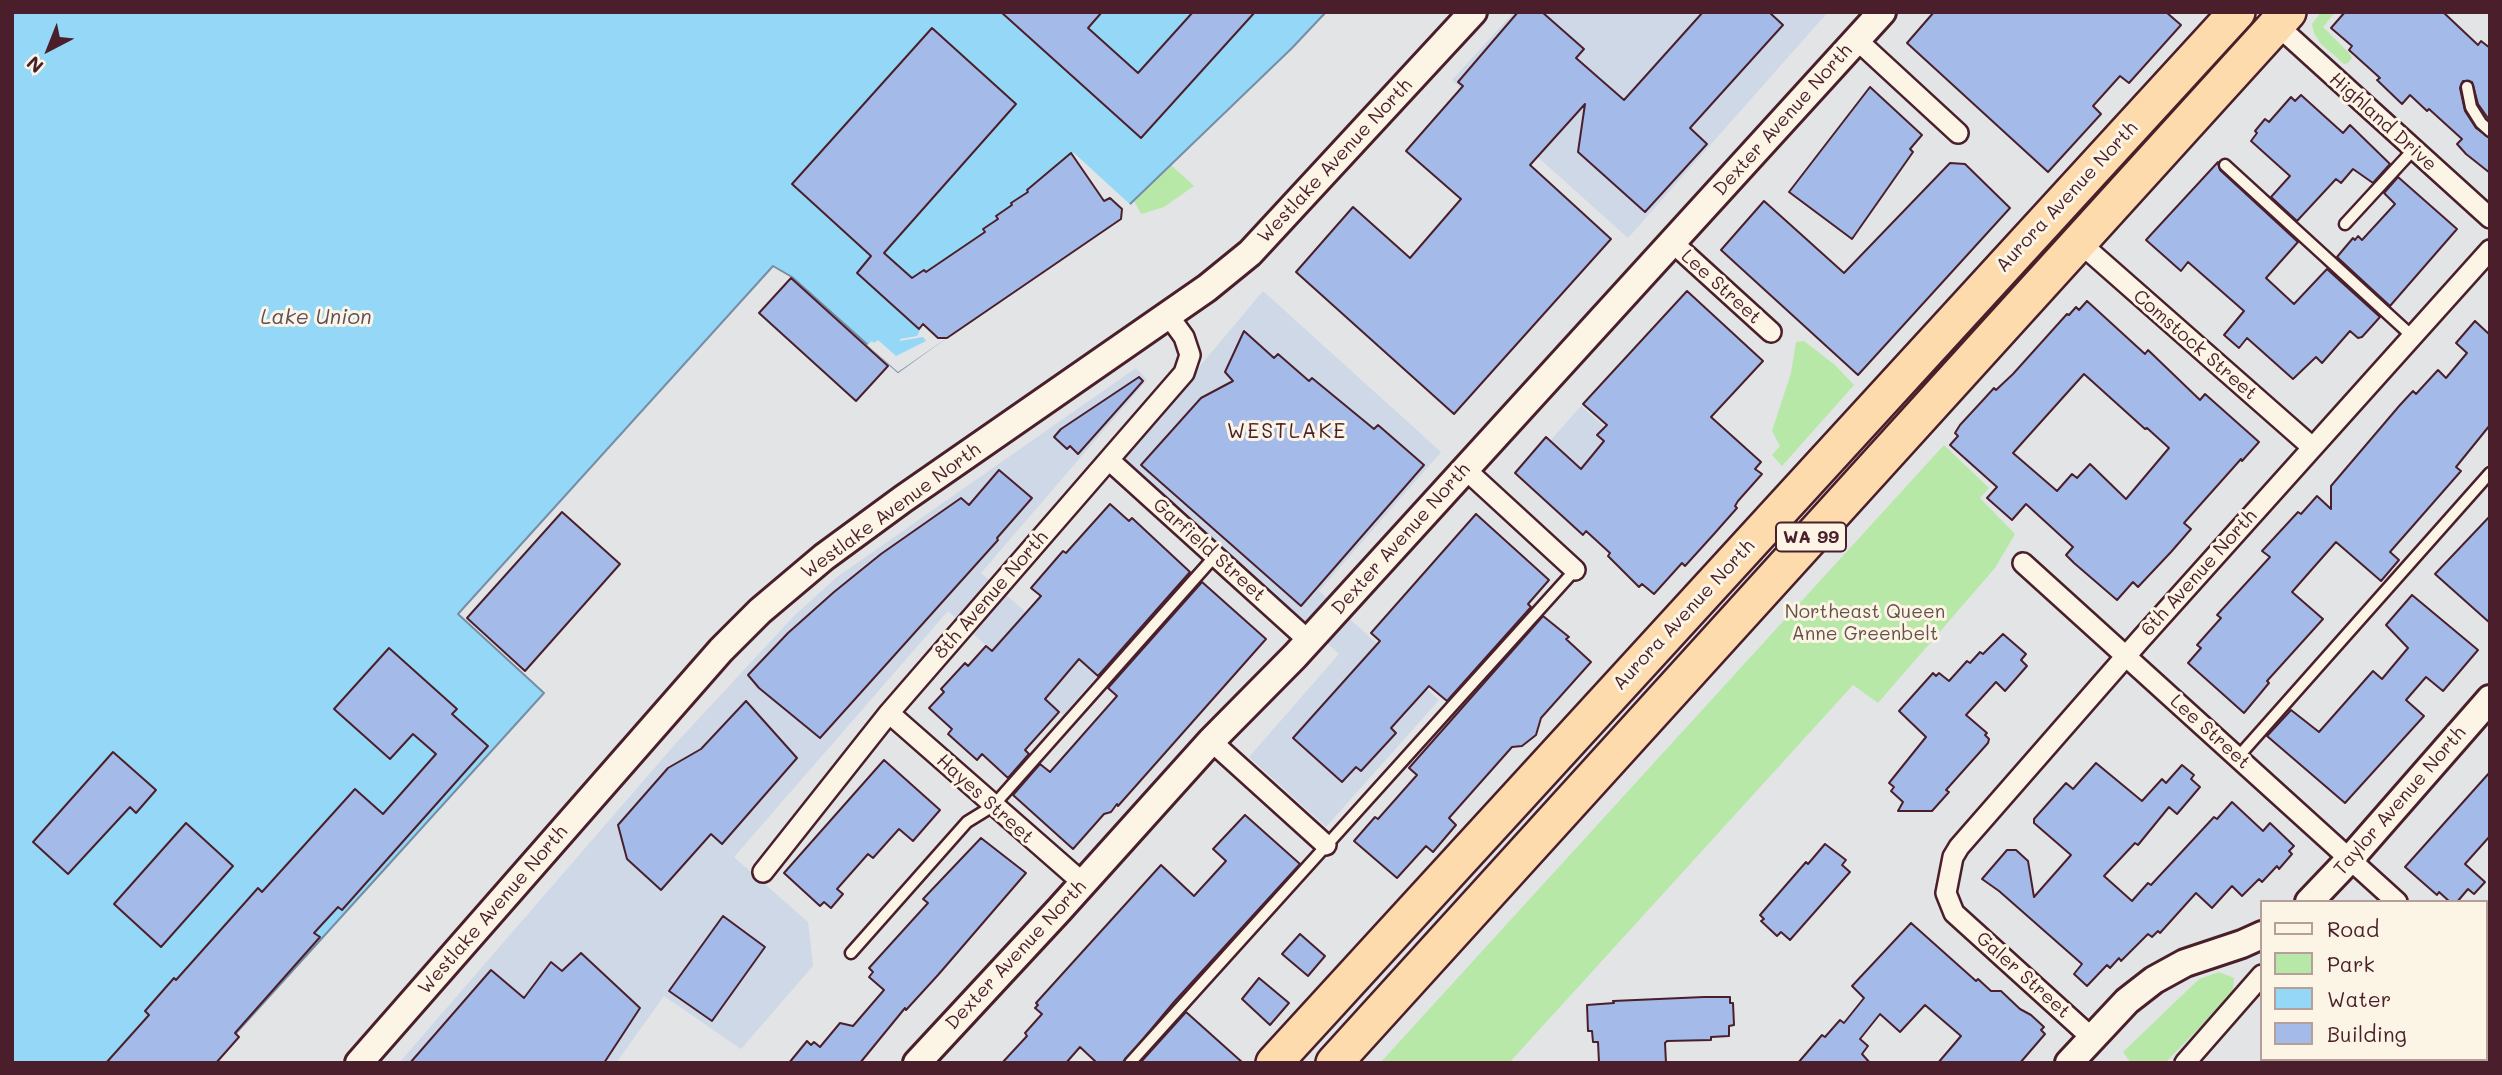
<!DOCTYPE html>
<style>
body{margin:0}
#map{position:relative;width:2502px;height:1075px;overflow:hidden;background:#e2e4e6;font-family:Mali,sans-serif}
canvas{display:block}
.frame{position:absolute;inset:0;border:14px solid #4a1f2b;pointer-events:none}
.legend{position:absolute;left:2260px;top:900px;width:228px;height:161px;box-sizing:border-box;background:#fcf5e5;border:2px solid #b59f9b;margin:0;padding:9px 12px;list-style:none;font-size:21px;color:#4a1f2b}
.legend li{display:flex;align-items:center;gap:14px;height:35px}
.legend b{width:35px;border:2px solid #b59f9b}
.north{position:absolute;left:14px;top:14px;width:70px;height:70px;-webkit-text-stroke:5px #fcf5e5;paint-order:stroke;rotate:222deg;font-size:19px;font-weight:700;line-height:28px;text-align:center;color:#4a1f2b}
.north::after{content:'';display:block;margin:auto;width:24px;height:32px;background:#4a1f2b;clip-path:polygon(50% 0,100% 100%,50% 72%,0 100%)}
</style>
<div id="map">
<canvas width="2502" height="1075"></canvas>
<div class="frame"></div>
<ul class="legend">
<li><b style="height:9px;background:#fcf5e5"></b>Road</li>
<li><b style="height:19px;background:#b8e8a8"></b>Park</li>
<li><b style="height:19px;background:#95d7f6"></b>Water</li>
<li><b style="height:19px;background:#a4bbe9"></b>Building</li>
</ul>
<div class="north">N</div>
</div>
<script>
const g = document.querySelector('canvas').getContext('2d');
g.lineJoin = 'round';
function fill(path, color) { g.fillStyle = color; g.fill(path, 'evenodd'); }
const shape = rows => new Path2D(rows.map(r => 'M' + r).join(''));
function trace(path, color, width, dash) { g.strokeStyle = color; g.lineWidth = width; g.lineCap = dash ? 'butt' : 'round'; g.setLineDash(dash || []); g.stroke(path); }
function drawText(font, color, halo, rows, align = 'center') {
  g.font = font + ' Mali,sans-serif'; g.lineWidth = 6; g.setLineDash([]); g.textBaseline = 'middle'; g.strokeStyle = halo; g.fillStyle = color; for (const [text, x, y, turn = 0] of rows) {
    g.save(); g.translate(x, y); g.rotate((+turn || 0) * Math.PI / 180); g.textAlign = isNaN(turn) ? turn : align; if (halo) g.strokeText(text, 0, 0); g.fillText(text, 0, 0); g.restore();
  }
}
const built = shape([
 [1514,12,1828,12,1628,238,1452,80],
 [1263,291,1441,452,1319,591,1439,700,1326,827,1249,757,1339,654,1122,459],
 [1136,368,1147,380,981,573,1098,675,1063,715,948,611,734,857,808,922,813,966,741,1049,664,996,616,1063,399,1063,677,742,794,616,837,577],
 [1581,406,1660,475,1628,509,1551,440]
]);
const green = shape([
 [2321,12,2335,12,2323,27,2350,54,2352,58,2348,63,2344,64,2320,43,2314,33,2312,24],
 [1171,165,1194,186,1164,207,1141,214,1134,201],
 [1804,341,1835,365,1854,385,1782,466,1772,455,1780,446,1772,431,1791,373,1796,342],
 [1944,445,1989,488,1980,498,2015,534,1995,568,1878,703,1853,685,1509,1063,1380,1063],
 [2219,972,2234,978,2233,991,2209,1018,2165,1063,2131,1063,2123,1052,2199,979]
]);
const water = shape([
 [12,12,1326,12,1292,48,1128,206,898,372,792,277,773,266,458,614,544,693,209,1063,12,1063,12,12]
]);
const pier = shape([
 [1071,153,1074,153,1133,207,1121,216,1104,201],
 [923,324,938,338,947,338,898,372,867,345,872,341,874,343,878,340,896,356,926,341,923,337,900,341,900,339,917,336]
]);
const building = shape([
 [1001,12,1102,12,1088,28,1138,73,1193,12,1255,12,1141,138,1001,12],
 [1518,12,1542,12,1584,49,1576,58,1624,100,1703,12,1769,12,1783,25,1690,128,1707,144,1645,212,1578,152,1585,104,1530,165,1611,239,1454,414,1296,272,1353,207,1410,258,1461,199,1406,151,1463,86,1458,82,1518,12],
 [1934,12,2166,12,2181,25,2129,83,2120,76,2093,106,2101,114,2048,172,1907,43,1934,12],
 [2345,12,2443,12,2478,45,2481,41,2490,48,2490,121,2478,104,2472,82,2463,81,2460,88,2465,111,2476,128,2490,138,2490,173,2466,154,2457,144,2462,139,2429,109,2427,111,2410,95,2402,104,2377,80,2380,78,2349,50,2352,46,2331,28,2345,12],
 [932,28,1016,104,884,253,912,278,924,270,926,272,985,232,983,229,998,219,996,216,1012,205,1011,203,1028,192,1027,190,1071,153,1104,201,1110,198,1122,209,1121,219,947,338,938,338,923,324,919,329,857,273,871,256,792,184,932,28],
 [1870,87,1922,135,1910,149,1913,152,1852,239,1789,192,1870,87],
 [2301,95,2343,133,2350,125,2390,164,2373,183,2353,169,2341,183,2336,179,2297,221,2271,197,2290,176,2251,141,2257,133,2255,131,2265,119,2269,122,2291,97,2295,101,2301,95],
 [2218,162,2220,170,2298,242,2266,278,2294,304,2327,269,2380,317,2362,337,2358,338,2350,331,2322,363,2316,357,2293,379,2247,338,2239,348,2224,335,2244,311,2188,262,2181,271,2146,240,2218,162],
 [1950,163,1965,164,2010,208,1858,375,1721,250,1764,201,1844,273,1950,163],
 [2398,177,2457,229,2390,306,2337,257,2353,238,2355,240,2358,236,2362,240,2395,204,2384,193,2398,177],
 [791,278,888,366,856,401,759,313,791,278],
 [1687,291,1763,361,1711,417,1761,462,1755,469,1762,474,1738,501,1735,506,1737,508,1714,534,1685,566,1682,563,1654,594,1642,584,1639,587,1608,556,1610,553,1586,531,1583,535,1515,473,1546,437,1581,469,1604,441,1597,435,1607,425,1583,404,1687,291],
 [2087,301,2145,354,2148,350,2200,400,2205,394,2259,442,2242,461,2241,459,2184,523,2191,529,2171,552,2138,587,2133,582,2117,600,2074,563,2066,555,2073,547,2026,504,2012,520,1987,498,1997,487,1950,445,1958,436,1955,433,1960,425,1984,399,1994,388,1996,390,2013,374,2067,314,2069,315,2076,307,2079,310,2087,301],
 [2084,374,2145,429,2147,428,2169,448,2126,499,2090,464,2077,478,2072,474,2057,491,2013,453,2084,374],
 [2475,321,2490,335,2490,425,2456,467,2461,471,2390,552,2399,560,2381,581,2336,542,2292,592,2323,619,2267,681,2269,683,2244,713,2188,663,2201,648,2197,645,2221,618,2217,615,2270,557,2262,551,2298,512,2301,514,2317,496,2331,509,2331,486,2400,405,2413,391,2416,394,2438,370,2446,378,2467,353,2456,343,2475,321],
 [1244,331,1274,358,1278,354,1309,381,1312,378,1374,429,1378,425,1424,465,1301,606,1141,465,1201,398,1233,381,1225,372,1244,331],
 [1139,377,1143,381,1078,454,1070,446,1067,449,1054,437,1061,429,1139,377],
 [999,470,1032,498,997,538,998,540,820,738,759,688,748,675,788,633,834,592,881,554,961,498,969,505,999,470],
 [1110,504,1129,521,1132,518,1190,572,1098,676,1079,659,1045,699,1059,712,1025,750,1029,754,1008,778,982,754,977,760,948,734,952,729,929,708,944,692,941,689,965,663,968,666,986,646,992,651,1041,596,1031,588,1063,551,1066,553,1110,504],
 [562,512,620,564,525,671,467,618,562,512],
 [1476,514,1549,580,1528,604,1531,607,1447,701,1429,686,1391,728,1396,733,1361,771,1356,767,1342,782,1293,738,1380,641,1371,633,1476,514],
 [2490,516,2490,623,2435,574,2490,516],
 [1202,582,1266,639,1118,806,1117,804,1111,812,1104,814,1073,849,1013,795,1040,764,1050,772,1117,696,1108,688,1202,582],
 [2412,595,2478,650,2443,691,2426,677,2406,700,2424,716,2345,803,2267,736,2291,710,2319,732,2373,671,2382,679,2408,648,2386,625,2412,595],
 [1543,616,1569,637,1566,639,1591,662,1541,718,1536,735,1522,746,1512,747,1449,818,1456,825,1433,852,1426,846,1397,878,1354,841,1375,817,1378,819,1417,775,1409,768,1543,616],
 [2003,634,2026,654,2021,660,2027,666,2005,691,1996,682,1966,715,1987,733,1985,735,1989,739,1988,743,1946,790,1949,792,1932,811,1898,811,1903,802,1891,791,1894,787,1889,783,1926,737,1899,711,1933,673,1936,676,1939,673,1949,681,1967,661,1970,663,1980,652,1983,654,2003,634],
 [389,648,457,709,452,714,488,746,342,910,338,907,314,933,320,937,235,1033,239,1037,216,1063,106,1063,149,1015,145,1011,174,978,176,980,258,888,262,892,355,789,383,814,436,754,413,734,390,759,334,709,389,648],
 [746,701,797,758,722,844,711,834,661,890,627,859,618,825,668,768,701,749,746,701],
 [113,752,156,790,136,813,130,807,68,874,33,842,113,752],
 [884,760,940,810,913,841,899,829,873,858,868,854,837,889,843,894,831,908,824,902,820,906,784,873,884,760],
 [2096,763,2142,801,2162,779,2166,783,2182,765,2194,775,2191,779,2200,787,2177,814,2169,807,2138,845,2135,843,2104,876,2132,901,2148,883,2151,885,2214,817,2217,819,2232,802,2263,831,2270,823,2294,846,2289,851,2292,854,2279,869,2277,866,2262,882,2259,879,2242,896,2232,886,2212,908,2196,893,2160,933,2158,931,2152,937,2148,934,2121,961,2119,958,2110,968,2107,965,2087,986,2074,974,2082,964,1999,891,1982,879,2007,850,2016,850,2028,861,2034,897,2071,855,2034,823,2034,819,2066,783,2073,789,2096,763],
 [2490,772,2490,836,2465,864,2485,882,2474,894,2468,889,2457,902,2450,902,2439,892,2437,895,2405,867,2490,772],
 [1245,815,1300,864,1174,1002,1123,1063,1097,1063,1080,1047,1066,1063,1002,1063,1027,1036,1025,1033,1042,1014,1035,1008,1038,1005,1036,1003,1161,865,1194,896,1226,861,1213,849,1245,815],
 [186,823,233,866,161,947,114,904,186,823],
 [981,838,1026,873,938,975,906,1010,905,1008,860,1063,789,1063,807,1041,811,1045,814,1042,820,1047,840,1023,853,1026,884,990,869,977,873,972,869,968,928,903,923,899,981,838],
 [1825,844,1846,860,1842,865,1850,872,1790,940,1781,932,1777,936,1761,921,1764,919,1760,915,1806,862,1808,864,1825,844],
 [723,916,765,947,712,1021,669,991,723,916],
 [1911,923,1976,981,1978,979,1991,991,2001,991,2020,1009,2031,1015,2044,1027,2041,1030,2045,1034,2020,1063,1938,1063,1961,1036,1925,1005,1900,1032,1880,1014,1860,1039,1868,1046,1862,1054,1870,1063,1798,1063,1822,1035,1825,1037,1840,1020,1844,1023,1864,998,1852,986,1911,923],
 [1300,934,1325,956,1308,976,1282,954,1300,934],
 [581,953,640,1008,604,1063,410,1063,491,970,524,998,551,962,562,971,581,953],
 [1259,978,1289,1003,1270,1025,1242,999,1259,978],
 [1704,997,1730,997,1730,1003,1733,1003,1734,1025,1729,1026,1729,1036,1711,1037,1711,1040,1667,1041,1665,1043,1666,1063,1599,1063,1598,1042,1593,1042,1592,1031,1588,1031,1587,1005,1614,1003,1613,1001,1704,997],
 [1186,1012,1243,1063,1140,1063,1186,1012]
]);
const lane = shape([
 [2467,87,2471,107,2481,123,2490,131],
 [2225,165,2412,336],
 [2345,224,2414,149],
 [2238,757,2490,473],
 [2486,926,2490,922],
 [851,953,967,822,993,806,1215,556],
 [2486,1022,2490,1018],
 [2383,1059,2388,1063],
 [1130,1063,1575,570],
 [2449,1063,2452,1059]
]);
const street = shape([
 [2277,25,2490,218],
 [1857,40,1958,133],
 [1672,242,1771,332],
 [2079,242,2312,447],
 [1109,460,1309,641],
 [1465,469,1575,570],
 [2023,563,2397,902],
 [889,713,1083,883],
 [1211,741,1326,845],
 [763,872,889,713,1184,373,1190,355,1184,337,1168,315],
 [2486,983,2490,986],
 [2092,1038,1954,913,1946,893,1953,857,1959,847,2140,640,2490,250],
 [2185,1063,2262,975]
]);
const secondary = shape([
 [2309,902,2350,859,2490,699],
 [359,1063,721,650,760,611,824,557,903,499,1207,288,1250,253,1473,12],
 [917,1063,1059,910,1211,741,1295,656,1882,12],
 [2069,1063,2127,1001,2154,980,2185,963,2242,944,2262,935]
]);
const highway = shape([
 [1274,1063,2237,12],
 [1334,1063,2288,12]
]);
const shields = [
 [1811,537,70]
];
const shieldNames = [
 ["WA 99",1811,537]
];
const streetNames = [
 ["Dexter Avenue North",1783,120,-48],
 ["Highland Drive",2383,122,42],
 ["Westlake Avenue North",1335,161,-47],
 ["Aurora Avenue North",2067,197,-47],
 ["Lee Street",1721,287,42],
 ["Comstock Street",2195,345,41],
 ["Westlake Avenue North",891,511,-36],
 ["Dexter Avenue North",1401,539,-48],
 ["Garfield Street",1209,550,42],
 ["6th Avenue North",2199,573,-48],
 ["8th Avenue North",991,595,-49],
 ["Aurora Avenue North",1684,615,-47],
 ["Lee Street",2210,732,42],
 ["Hayes Street",985,799,42],
 ["Taylor Avenue North",2400,801,-49],
 ["Westlake Avenue North",493,910,-49],
 ["Dexter Avenue North",1016,955,-47],
 ["Galer Street",2023,975,42]
];
const parkNames = [
 ["Northeast Queen",1865,612],
 ["Anne Greenbelt",1865,634]
];
const waterNames = [
 ["Lake Union",316,318]
];
const neighbourhoodNames = [
 ["WESTLAKE",1287,432]
];
fill(built, '#cfd8e7');
fill(green, '#b8e8a8');
fill(water, '#95d7f6');
trace(water, '#778da5', 2);
fill(pier, '#e2e4e6');
fill(building, '#a4bbe9');
trace(building, '#4a1f2b', 2);
trace(lane, '#4a1f2b', 15);
trace(street, '#4a1f2b', 24);
trace(secondary, '#4a1f2b', 32);
trace(highway, '#4a1f2b', 40);
trace(lane, '#fcf5e5', 10);
trace(street, '#fcf5e5', 19);
trace(secondary, '#fcf5e5', 26);
trace(highway, '#fedbac', 35);
for (const [x, y, w] of shields) { const box = new Path2D(); box.roundRect(x - w / 2, y - 14.5, w, 29, 5); g.fillStyle = '#fcf5e5'; g.fill(box); trace(box, '#4a1f2b', 2); }
drawText('bold 18px', '#4a1f2b', null, shieldNames);
drawText('19px', '#4a1f2b', '#fcf5e5', streetNames);
drawText('19px', '#66514a', '#fcf5e5', parkNames);
drawText('italic 21px', '#5d4d5e', '#fcf5e5', waterNames);
g.letterSpacing = '2px';
drawText('21px', '#4a1f2b', '#fcf5e5', neighbourhoodNames);
g.letterSpacing = '0px';
</script>
